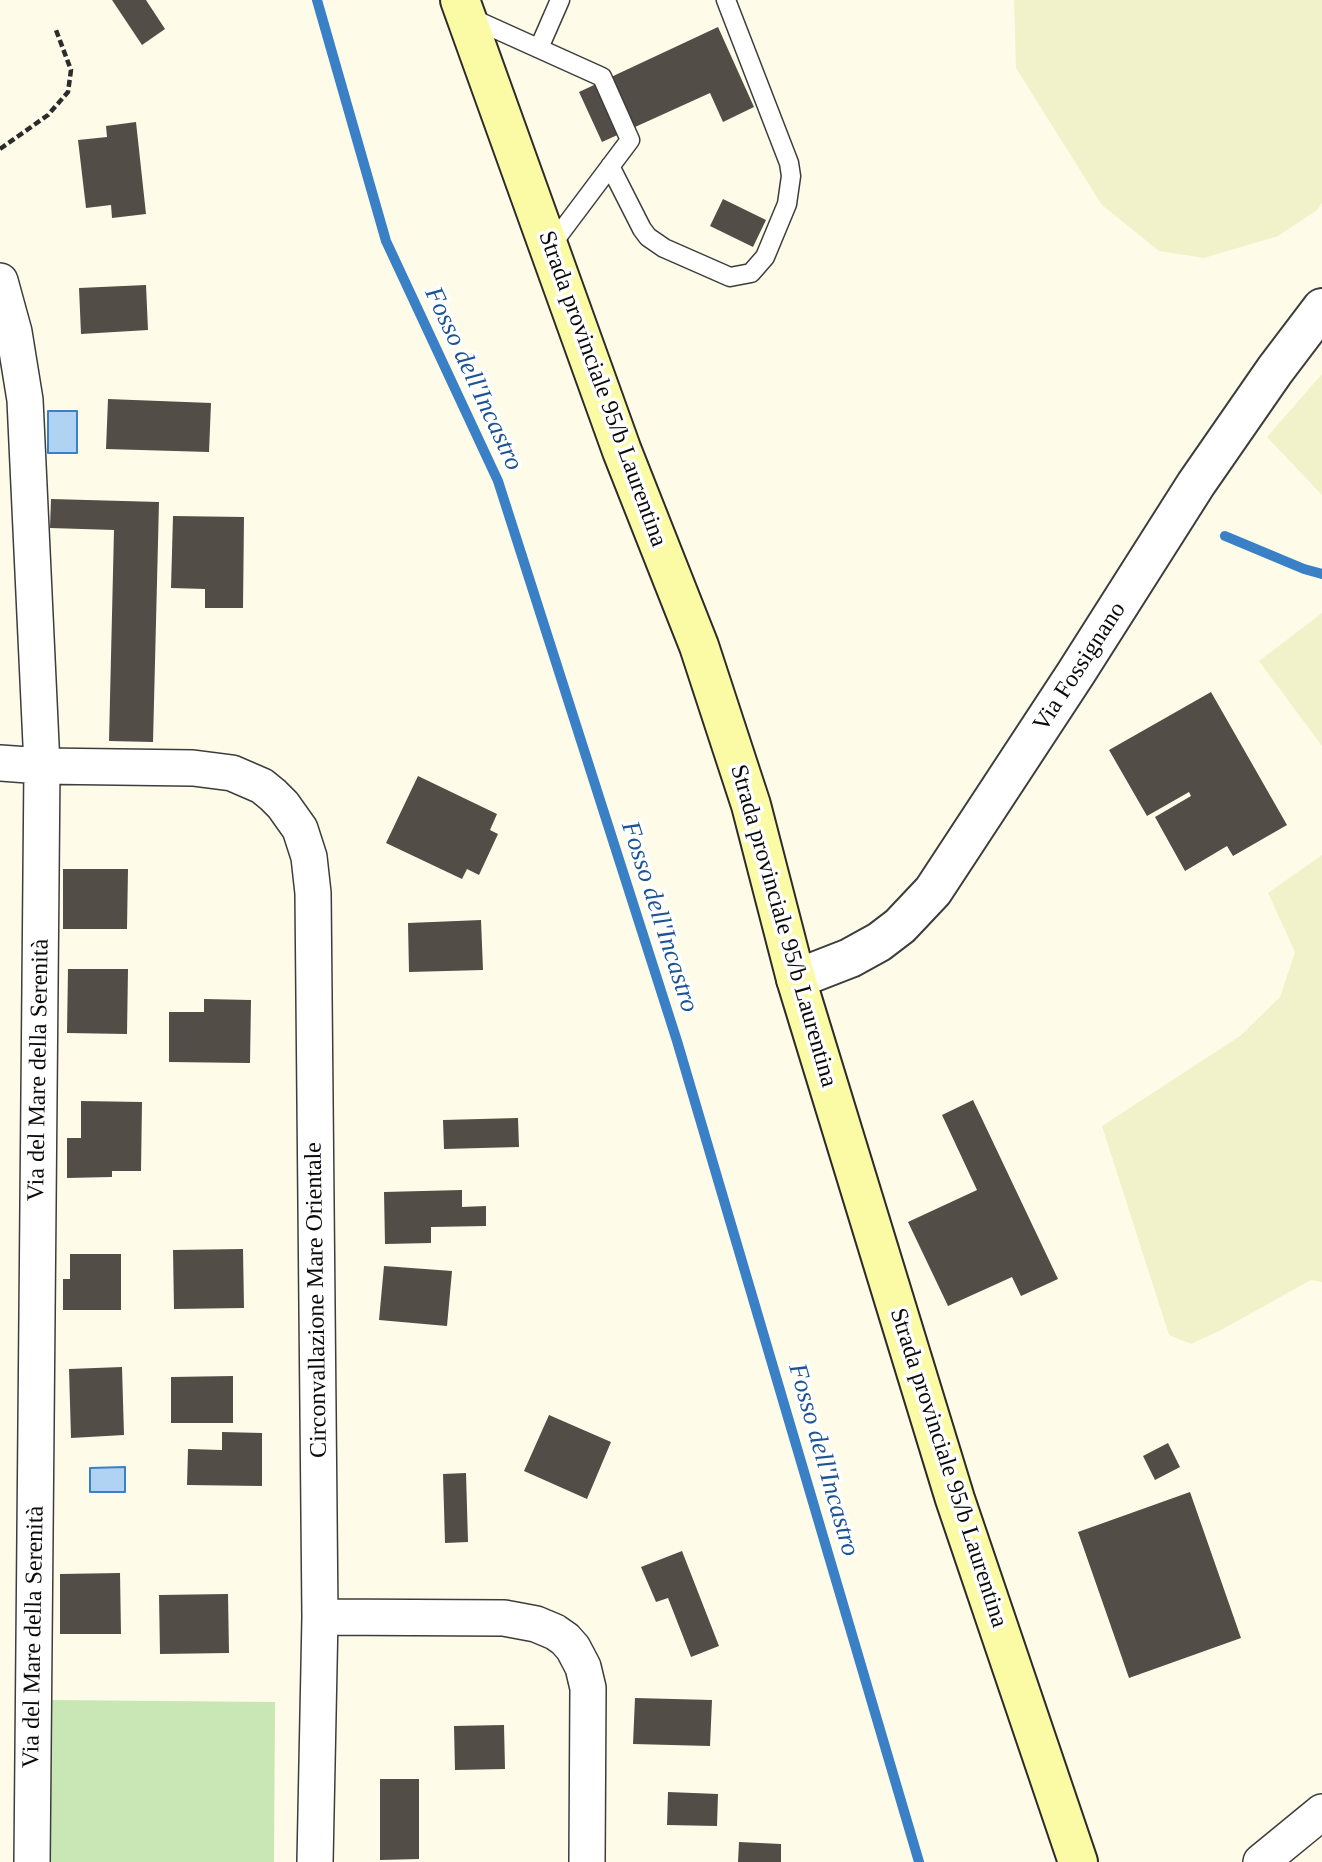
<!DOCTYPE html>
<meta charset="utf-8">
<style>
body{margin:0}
canvas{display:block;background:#fefce8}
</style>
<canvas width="1322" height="1862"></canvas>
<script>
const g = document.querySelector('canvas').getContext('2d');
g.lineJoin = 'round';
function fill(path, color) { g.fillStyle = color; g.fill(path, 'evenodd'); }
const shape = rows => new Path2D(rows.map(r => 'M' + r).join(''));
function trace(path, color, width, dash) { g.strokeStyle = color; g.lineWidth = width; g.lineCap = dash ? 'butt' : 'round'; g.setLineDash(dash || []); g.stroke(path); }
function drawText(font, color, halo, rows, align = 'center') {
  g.font = font + ' Georgia,serif'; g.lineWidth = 7; g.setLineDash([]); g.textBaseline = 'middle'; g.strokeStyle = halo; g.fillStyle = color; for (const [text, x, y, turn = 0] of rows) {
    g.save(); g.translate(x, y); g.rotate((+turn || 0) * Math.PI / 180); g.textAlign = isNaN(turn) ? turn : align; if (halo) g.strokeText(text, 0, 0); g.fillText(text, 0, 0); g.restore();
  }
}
const farmland = shape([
 [1014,0,1322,0,1322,203,1317,210,1278,236,1204,258,1159,251,1102,205,1016,68],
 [1322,374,1322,495,1267,437],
 [1322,613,1322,746,1259,661],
 [1322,855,1322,1282,1311,1280,1221,1330,1191,1344,1169,1335,1102,1126,1240,1036,1280,997,1295,952,1268,893]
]);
const green = shape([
 [51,1700,275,1702,274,1862,50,1862]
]);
const water = shape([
 [48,411,77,411,77,453,48,453,48,411],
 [125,1467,125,1492,90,1492,90,1468,125,1467]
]);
const stream = shape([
 [317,0,386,241,498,481,677,1041,919,1862],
 [1225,536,1304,569,1322,574]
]);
const building = shape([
 [112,0,146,0,165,29,142,45],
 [718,27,754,107,723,122,710,93,602,142,579,92],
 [136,122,146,214,112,218,111,205,86,208,78,140,107,137,106,126],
 [723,199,766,220,753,247,710,226],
 [146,285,148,330,81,334,79,288],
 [108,399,211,403,209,452,106,449],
 [51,499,159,502,153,742,109,741,114,530,50,528],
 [173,516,244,517,243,608,205,608,205,589,171,588],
 [1211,692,1287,825,1233,856,1227,846,1185,871,1155,817,1191,796,1189,792,1147,816,1109,750],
 [418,776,497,814,490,830,498,834,479,875,467,869,462,879,386,843],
 [63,869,128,869,127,929,63,929],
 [481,920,483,970,409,972,408,923],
 [68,969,128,969,127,1034,67,1033],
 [204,999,251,1000,250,1063,169,1062,169,1012,204,1012],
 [973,1100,1058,1279,1021,1296,1012,1277,948,1306,908,1222,977,1190,942,1115],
 [81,1101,142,1102,141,1171,112,1171,112,1177,67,1178,67,1138,81,1138],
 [518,1118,519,1147,444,1149,443,1120],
 [462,1190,462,1207,486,1206,486,1226,431,1227,431,1243,385,1244,384,1192],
 [243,1249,244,1308,174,1309,173,1250],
 [70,1254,121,1254,121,1310,63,1310,63,1279,70,1279],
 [384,1266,452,1271,447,1326,379,1320],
 [122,1367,124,1435,71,1438,69,1369],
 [233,1376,233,1423,171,1423,171,1377],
 [549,1415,611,1442,587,1499,524,1471],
 [222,1432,262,1433,262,1486,187,1485,188,1449,222,1450],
 [1168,1443,1180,1467,1155,1480,1143,1456],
 [466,1473,468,1542,445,1543,443,1474],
 [1190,1492,1241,1638,1129,1678,1078,1532],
 [682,1551,719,1646,691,1657,668,1598,656,1602,641,1567],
 [120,1573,121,1634,60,1634,60,1574],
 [228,1594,229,1653,160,1654,159,1595],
 [635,1698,712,1700,710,1746,633,1744],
 [504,1725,505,1769,455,1770,454,1726],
 [380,1779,419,1779,419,1859,380,1860],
 [668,1792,718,1794,717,1826,667,1825],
 [739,1842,781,1844,781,1862,738,1862]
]);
const path = shape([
 [0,149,48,115,68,92,71,70,56,30]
]);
const service = shape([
 [469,17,602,77,630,140,549,248],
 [539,48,560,0],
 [610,166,642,229,648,237,664,248,730,277,751,273,765,257,787,204,791,176,789,163,726,0]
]);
const minor = shape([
 [0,281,14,332,25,400,42,766,32,1862],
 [0,763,42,766,193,768,232,773,262,786,273,795,283,805,300,829,309,857,313,893,320,1617,504,1618,536,1624,555,1632,565,1639,573,1648,583,1667,588,1688,587,1862],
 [315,1862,320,1617],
 [1261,1862,1322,1812]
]);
const tertiary = shape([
 [796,979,850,958,879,942,900,926,933,891,1076,673,1196,484,1275,370,1322,308]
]);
const secondary = shape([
 [460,0,622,451,699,646,751,805,796,979,955,1499,1078,1862]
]);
const streetNames = [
 ["Strada provinciale 95/b Laurentina",602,389,70],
 ["Via Fossignano",1080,667,-57],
 ["Strada provinciale 95/b Laurentina",783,926,74],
 ["Via del Mare della Serenità",39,1070,-89],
 ["Circonvallazione Mare Orientale",317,1300,-91],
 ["Strada provinciale 95/b Laurentina",948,1468,72],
 ["Via del Mare della Serenità",34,1637,-89]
];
const waterNames = [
 ["Fosso dell'Incastro",473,379,65],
 ["Fosso dell'Incastro",659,917,72],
 ["Fosso dell'Incastro",823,1460,74]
];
fill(farmland, '#f1f2ca');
fill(green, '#c9e6b5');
fill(water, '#b0d3f3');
trace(water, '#3a80c6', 2);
trace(stream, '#3a80c6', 10);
fill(building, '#524d47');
trace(service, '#3d3d3d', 21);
trace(minor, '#3d3d3d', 38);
trace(tertiary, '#3d3d3d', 42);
trace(secondary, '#2c2c2c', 42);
trace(path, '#2c2c2c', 4.5, [7, 3.5]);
trace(service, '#fff', 18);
trace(minor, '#fff', 35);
trace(tertiary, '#fff', 38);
trace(secondary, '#fbfba6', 38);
drawText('24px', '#0a0a0a', '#fff', streetNames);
drawText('italic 26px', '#1b5394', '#fff', waterNames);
</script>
